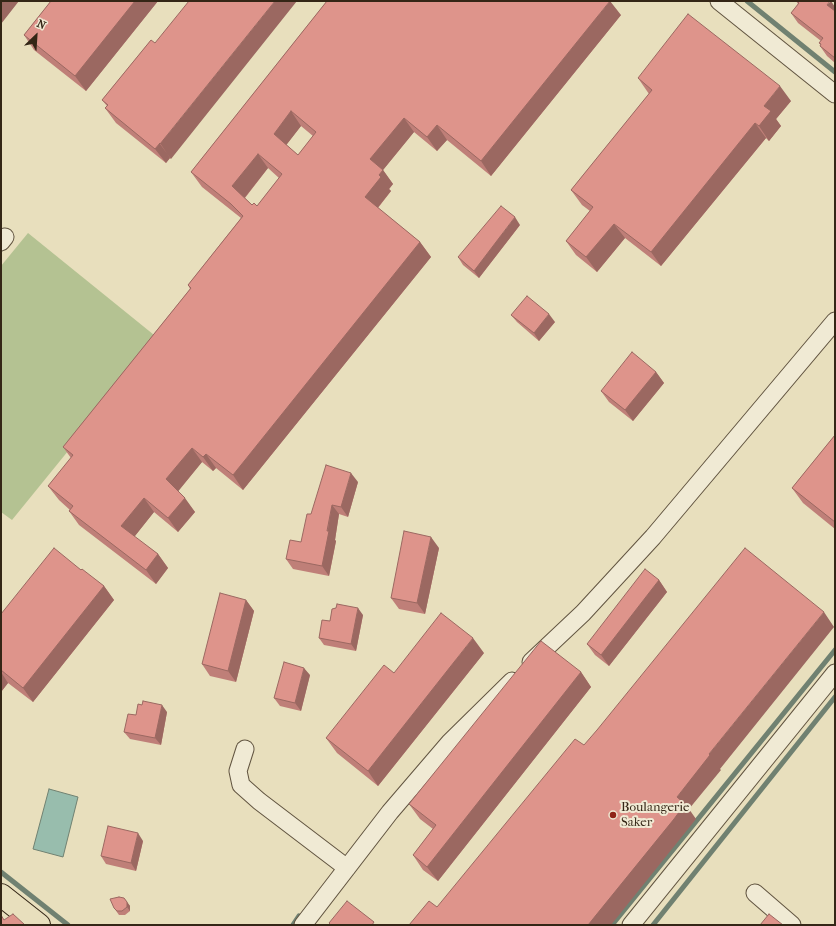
<!DOCTYPE html>
<style>
body{margin:0}
#map{position:relative;width:836px;height:926px;overflow:hidden;background:#e8dfbd;font-family:"IM FELL French Canon",serif}
canvas{display:block}
.frame{position:absolute;inset:0;border:2px solid #342616;pointer-events:none}
.north{position:absolute;left:16px;top:16px;width:40px;height:40px;-webkit-text-stroke:3px #f0ead4;paint-order:stroke;rotate:25deg;font-size:11px;font-weight:700;line-height:16px;text-align:center;color:#342616}
.north::after{content:'';display:block;margin:auto;width:14px;height:18px;background:#342616;clip-path:polygon(50% 0,100% 100%,50% 72%,0 100%)}
</style>
<div id="map">
<canvas width="836" height="926"></canvas>
<div class="frame"></div>
<div class="north">N</div>
</div>
<script>
const g = document.querySelector('canvas').getContext('2d');
g.lineJoin = 'round';
function fill(path, color) { g.fillStyle = color; g.fill(path, 'evenodd'); }
const shape = rows => new Path2D(rows.map(r => 'M' + r).join(''));
function trace(path, color, width, dash) { g.strokeStyle = color; g.lineWidth = width; g.lineCap = dash ? 'butt' : 'round'; g.setLineDash(dash || []); g.stroke(path); }
function drawText(font, color, halo, rows, align = 'center') {
  g.font = font + ' "IM FELL French Canon",serif'; g.lineWidth = 4; g.setLineDash([]); g.textBaseline = 'middle'; g.strokeStyle = halo; g.fillStyle = color; for (const [text, x, y, turn = 0] of rows) {
    g.save(); g.translate(x, y); g.rotate((+turn || 0) * Math.PI / 180); g.textAlign = isNaN(turn) ? turn : align; if (halo) g.strokeText(text, 0, 0); g.fillText(text, 0, 0); g.restore();
  }
}
const green = shape([
 [28,233,159,339,12,520,1,512,1,266]
]);
const water = shape([
 [49,789,78,797,63,857,33,849,49,789]
]);
const stream = shape([
 [747,1,835,72],
 [1,872,68,925],
 [293,925,299,916],
 [612,925,835,650],
 [653,925,835,697]
]);
const minor = shape([
 [719,1,835,94],
 [1,242,5,237],
 [531,662,583,613,653,537,835,321],
 [245,749,238,771,241,785,259,801,347,868],
 [755,893,792,925],
 [303,925,390,812,450,742,512,681],
 [631,925,835,673]
]);
const major = shape([
 [1,895,39,925]
]);
const wall = shape([
 [51,1,158,1,86,91,34,50,24,35],
 [327,1,621,15,491,176,447,140,437,151,414,132,383,170,393,184,389,189,391,191,378,208,420,242,431,257,243,490,216,468,213,471,202,462,178,491,195,512,178,532,154,512,134,537,158,554,168,568,156,584,79,525,69,511,70,510,59,500,48,486,71,458,63,447,190,289,188,285,241,218,202,187,191,172],
 [301,126,313,136,298,155,286,145],
 [268,168,279,178,257,206,252,205,245,198],
 [796,1,835,7,835,63,827,56,820,46,821,45,819,43,821,41,798,23,791,13,798,4],
 [151,40,171,159,170,158,166,163,116,123,105,108,107,106,102,100],
 [638,78,791,101,776,119,781,126,769,141,766,138,661,266,625,238,597,272,576,255,566,241,590,211,582,205,571,190,649,94],
 [520,225,479,278,463,265,458,257],
 [511,315,555,322,539,341,517,322],
 [656,372,664,383,633,421,609,402,601,391],
 [835,435,835,529,803,503,792,488],
 [358,482,348,517,339,514,335,540,336,541,329,576,293,569,286,559,301,542,311,514],
 [439,548,425,614,399,609,391,598],
 [81,570,104,586,114,600,33,702,8,683,1,692,1,614],
 [659,580,667,592,609,666,595,655,587,644],
 [246,600,254,611,236,682,210,676,202,664],
 [336,608,363,615,356,651,324,645,319,638,330,621],
 [484,653,378,786,337,753,326,738,394,673],
 [581,672,591,687,438,881,423,870,413,855,433,829,420,819,409,804],
 [310,675,301,711,280,706,274,698],
 [167,712,161,745,130,739,124,732,136,715],
 [143,841,136,871,106,864,101,856],
 [124,898,130,906,130,911,125,915,119,915,114,908]
]);
const shadedWall = shape([
 [1,1,19,1,1,24],
 [135,1,158,1,86,91,75,76],
 [275,1,297,1,171,159,160,144],
 [610,1,621,15,491,176,481,161],
 [831,1,835,7,835,15,827,5],
 [780,86,791,101,776,119,781,126,769,141,759,126,764,106],
 [291,111,301,126,284,148,274,134],
 [404,118,414,132,383,170,393,184,389,189,391,191,375,211,365,197,370,159],
 [755,123,766,138,661,266,651,252],
 [437,125,447,140,437,151,427,137],
 [160,143,170,158,166,163,155,149],
 [258,154,268,168,242,201,232,186],
 [515,217,520,225,479,278,474,271],
 [614,224,625,238,597,272,586,257],
 [420,242,431,257,243,490,233,475],
 [549,314,555,322,539,341,534,333],
 [656,372,664,383,633,421,625,410],
 [192,448,202,462,176,494,166,479],
 [206,454,216,468,213,471,203,457],
 [351,473,358,482,348,517,341,507],
 [144,498,154,512,131,541,121,526],
 [185,498,195,512,178,532,168,518],
 [332,505,339,514,335,540,336,541,329,576,322,566],
 [431,537,439,548,425,614,417,603],
 [158,554,168,568,156,584,146,570],
 [659,580,667,592,609,666,601,655],
 [104,586,114,600,33,702,23,688],
 [246,600,254,611,236,682,228,671],
 [358,608,363,615,356,651,351,644],
 [824,612,834,627,720,769,721,770,689,809,696,819,684,834,611,925,588,925,677,797,709,754],
 [473,638,484,653,378,786,368,771],
 [304,668,310,675,301,711,295,703],
 [1,672,8,683,1,692],
 [581,672,591,687,438,881,427,867],
 [162,705,167,712,161,745,155,738],
 [138,833,143,841,136,871,131,863],
 [127,902,130,906,130,911,127,907]
]);
const building = shape([
 [51,1,135,1,75,76,24,35,51,1],
 [189,1,275,1,160,144,160,143,155,149,105,108,108,105,102,100,151,40,155,43,189,1],
 [327,1,610,1,481,161,437,125,427,137,404,118,370,159,383,170,379,175,381,177,365,197,420,242,233,475,206,454,203,457,192,448,166,479,185,498,168,518,144,498,121,526,158,554,146,570,69,511,73,506,48,486,73,455,63,447,191,288,188,285,243,216,231,204,191,172,327,1],
 [291,111,316,132,298,155,274,134,291,111],
 [258,154,282,174,257,206,254,203,252,205,232,186,258,154],
 [797,1,830,1,827,5,835,11,835,58,820,46,821,44,819,43,823,38,791,13,799,3,797,1],
 [688,14,780,86,764,106,771,111,759,126,755,123,651,252,614,224,586,257,566,241,593,207,571,190,652,90,638,78,688,14],
 [501,206,515,217,474,271,458,257,501,206],
 [527,296,549,314,534,333,511,315,527,296],
 [632,352,656,372,625,410,601,391,632,352],
 [835,435,835,522,792,488,835,435],
 [326,465,351,473,341,507,332,505,327,531,329,531,322,566,286,559,290,540,301,542,307,514,311,514,326,465],
 [404,531,431,537,417,603,391,598,404,531],
 [54,548,81,570,82,569,104,586,23,688,1,670,1,614,54,548],
 [745,548,824,612,709,754,710,755,677,797,685,804,674,819,588,925,409,925,429,901,437,907,575,739,584,745,597,730,745,548],
 [645,569,659,580,601,655,587,644,645,569],
 [220,593,246,600,228,671,202,664,220,593],
 [337,604,358,608,351,644,319,638,322,620,330,621,332,609,336,608,337,604],
 [441,613,473,638,368,771,326,738,384,665,394,673,441,613],
 [541,641,581,672,427,867,413,855,436,825,409,804,541,641],
 [284,662,304,668,295,703,274,698,284,662],
 [143,701,162,705,155,738,124,732,128,714,136,715,138,704,142,705,143,701],
 [108,826,138,833,131,863,101,856,108,826],
 [119,897,124,898,127,902,127,907,122,911,117,911,114,908,110,899,119,897],
 [347,901,374,922,372,925,331,925,329,923,347,901],
 [13,914,25,925,1,925,1,915,4,920,13,914],
 [769,914,783,925,760,925,769,914]
]);
const markers = [
 [613,815,4,"#8f2418"]
];
const poiNames = [
 ["Boulangerie",621,808],
 ["Saker",621,823]
];
fill(green, '#b4c292');
fill(water, '#98bdad');
trace(water, '#708171', 1);
trace(stream, '#708171', 5);
trace(minor, '#615440', 19);
trace(major, '#342616', 24);
trace(minor, '#f0ead4', 17);
trace(major, '#e8dfbd', 22);
fill(wall, '#bf7f78');
fill(shadedWall, '#9b6861');
fill(building, '#de948b');
trace(building, '#9b6861', 1);
for (const [x, y, r, color] of markers) { const dot = new Path2D(); dot.arc(x, y, r, 0, 2 * Math.PI); g.fillStyle = color; g.fill(dot); trace(dot, '#f0ead4', 1.5); }
drawText('13px', '#342616', '#f0ead4', poiNames, 'left');
</script>
